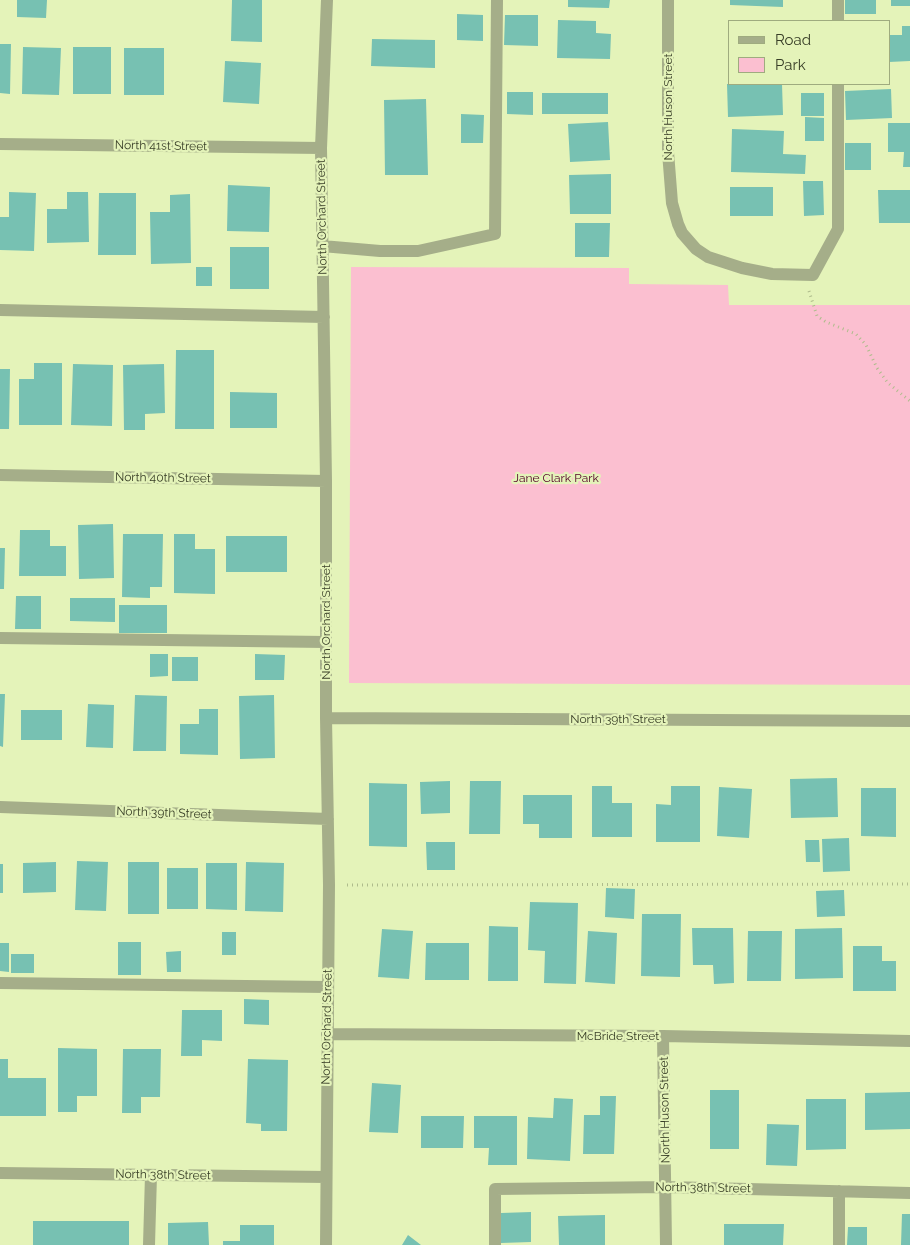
<!DOCTYPE html>
<style>
body{margin:0}
#map{position:relative;width:910px;height:1245px;overflow:hidden;background:#e4f3b9;font-family:Raleway,sans-serif}
canvas{display:block}
.legend{position:absolute;left:728px;top:20px;width:162px;height:65px;box-sizing:border-box;background:#e4f3b9;border:1px solid #9fab7f;margin:0;padding:6px 9px;list-style:none;font-size:15px;color:#383e27}
.legend li{display:flex;align-items:center;gap:10px;height:25px}
.legend b{width:25px;border:1px solid #9fab7f}
</style>
<div id="map">
<canvas width="910" height="1245"></canvas>
<ul class="legend">
<li><b style="height:6px;background:#a5ae89"></b>Road</li>
<li><b style="height:14px;background:#fbbfd0"></b>Park</li>
</ul>
</div>
<script>
const g = document.querySelector('canvas').getContext('2d');
g.lineJoin = 'round';
function fill(path, color) { g.fillStyle = color; g.fill(path, 'evenodd'); }
const shape = rows => new Path2D(rows.map(r => 'M' + r).join(''));
function trace(path, color, width, dash) { g.strokeStyle = color; g.lineWidth = width; g.lineCap = dash ? 'butt' : 'round'; g.setLineDash(dash || []); g.stroke(path); }
function drawText(font, color, halo, rows, align = 'center') {
  g.font = font + ' Raleway,sans-serif'; g.lineWidth = 4.5; g.setLineDash([]); g.textBaseline = 'middle'; g.strokeStyle = halo; g.fillStyle = color; for (const [text, x, y, turn = 0] of rows) {
    g.save(); g.translate(x, y); g.rotate((+turn || 0) * Math.PI / 180); g.textAlign = isNaN(turn) ? turn : align; if (halo) g.strokeText(text, 0, 0); g.fillText(text, 0, 0); g.restore();
  }
}
const green = shape([
 [351,267,629,268,629,284,728,285,729,305,910,305,910,685,349,683]
]);
const building = shape([
 [17,0,47,0,46,18,17,17],
 [232,0,262,0,262,42,231,41],
 [568,0,610,0,609,8,568,7],
 [730,0,783,0,783,7,730,5],
 [845,0,876,0,876,14,845,14],
 [891,0,910,0,910,6,891,6],
 [457,14,483,15,483,41,457,40],
 [505,15,538,15,538,46,504,45],
 [558,20,596,21,596,33,611,34,610,59,557,58],
 [902,26,910,26,910,61,889,62,889,35,902,35],
 [372,39,435,40,435,68,371,66],
 [0,44,11,44,10,94,0,93],
 [23,47,61,48,59,95,22,94],
 [73,47,111,47,111,94,73,94],
 [124,48,164,48,164,95,124,95],
 [225,61,261,63,259,104,223,102],
 [727,84,782,84,783,115,728,117],
 [891,89,892,118,846,120,845,91],
 [507,92,533,92,533,115,507,114],
 [542,93,608,93,608,114,542,114],
 [801,93,824,93,824,116,801,116],
 [426,99,428,175,385,175,384,100],
 [461,114,484,115,483,143,461,143],
 [805,117,824,118,824,141,805,141],
 [608,122,610,160,570,162,568,124],
 [888,123,910,123,910,167,903,167,904,152,888,152],
 [732,129,784,131,783,154,806,155,805,174,731,172],
 [845,143,871,143,871,170,845,170],
 [611,174,611,214,570,214,569,175],
 [803,181,823,181,824,215,804,216],
 [228,185,270,187,269,232,227,231],
 [730,187,773,187,773,216,730,216],
 [878,190,910,190,910,223,879,223],
 [9,192,36,193,34,251,0,250,0,217,9,217],
 [67,192,88,192,89,242,47,243,47,209,67,209],
 [99,193,136,193,136,255,98,255],
 [190,194,191,263,151,264,150,212,170,212,170,195],
 [575,223,610,223,609,257,575,257],
 [230,247,269,247,269,289,230,289],
 [196,267,212,267,212,286,196,286],
 [176,350,214,350,214,429,175,429],
 [34,363,62,363,62,425,19,425,19,379,34,379],
 [73,364,113,365,112,426,71,425],
 [164,364,165,413,145,414,145,430,124,430,123,365],
 [0,369,10,369,9,429,0,429],
 [230,392,277,393,277,428,230,428],
 [113,524,114,578,79,579,78,525],
 [20,530,50,530,50,546,66,546,66,576,19,576],
 [123,534,163,534,162,587,150,587,150,598,122,597],
 [174,534,195,534,195,549,215,549,215,594,174,593],
 [226,536,287,536,287,572,226,572],
 [0,548,5,548,4,589,0,589],
 [16,596,41,596,41,629,15,629],
 [70,598,115,598,115,622,70,621],
 [119,605,167,605,167,633,119,633],
 [150,654,168,654,168,676,150,677],
 [255,654,285,655,284,680,255,680],
 [172,657,198,657,198,681,172,681],
 [0,694,5,694,3,747,0,746],
 [135,695,167,696,166,751,133,751],
 [274,695,275,758,240,759,239,696],
 [88,704,114,705,113,748,86,747],
 [199,709,218,709,218,755,180,754,180,724,199,724],
 [21,710,62,710,62,740,21,740],
 [837,778,838,817,791,818,790,779],
 [450,781,450,813,421,814,420,782],
 [470,781,501,781,500,834,469,834],
 [369,783,407,784,407,847,369,846],
 [592,786,612,786,612,803,632,803,632,837,592,837],
 [671,786,700,786,700,842,656,842,656,804,671,805],
 [719,787,752,789,749,838,717,836],
 [861,788,896,788,896,837,861,836],
 [523,795,572,795,572,838,539,838,539,824,523,824],
 [849,838,850,871,823,872,822,839],
 [805,840,819,840,820,862,806,862],
 [426,842,455,842,455,870,427,870],
 [77,861,108,862,106,911,75,910],
 [56,862,56,892,23,893,23,863],
 [128,862,159,862,159,914,128,914],
 [246,862,284,863,283,912,245,911],
 [206,863,237,863,237,910,206,909],
 [0,864,3,864,3,893,0,893],
 [167,868,198,868,198,909,167,909],
 [606,888,635,889,634,919,605,917],
 [844,890,845,916,817,917,816,891],
 [530,902,578,903,576,984,544,983,545,951,528,950],
 [642,914,681,914,680,977,641,976],
 [489,926,518,927,518,981,488,981],
 [692,928,733,928,734,983,714,984,713,965,693,965],
 [842,928,843,978,795,979,795,929],
 [382,929,413,931,409,979,378,977],
 [588,931,617,933,615,984,585,982],
 [748,931,782,931,781,981,747,981],
 [222,932,236,932,236,955,222,955],
 [118,942,141,942,141,975,118,975],
 [0,943,9,943,9,972,0,971],
 [426,943,469,943,469,980,425,980],
 [853,946,882,946,882,961,896,961,896,991,853,991],
 [181,951,181,972,167,972,166,952],
 [11,954,34,954,34,973,11,973],
 [244,999,269,1000,269,1025,244,1024],
 [182,1010,222,1010,222,1041,202,1040,202,1056,181,1056],
 [58,1048,97,1049,97,1096,77,1096,77,1112,58,1112],
 [123,1049,161,1049,160,1097,141,1097,141,1113,122,1113],
 [0,1059,8,1059,8,1078,46,1078,46,1116,0,1116],
 [248,1059,288,1060,287,1131,261,1131,261,1124,246,1123],
 [372,1083,401,1085,398,1133,369,1132],
 [710,1090,739,1090,739,1149,710,1149],
 [910,1092,910,1129,865,1130,865,1093],
 [600,1096,616,1096,614,1154,583,1154,584,1115,600,1115],
 [554,1098,573,1099,570,1161,527,1159,528,1117,553,1118],
 [806,1099,846,1099,846,1149,806,1150],
 [421,1116,464,1116,463,1148,421,1148],
 [474,1116,517,1116,517,1165,488,1165,489,1148,474,1148],
 [767,1124,799,1125,797,1166,766,1165],
 [531,1212,531,1242,501,1243,501,1213],
 [902,1214,910,1214,910,1245,901,1245],
 [605,1215,605,1245,559,1245,558,1216],
 [33,1221,129,1221,129,1245,33,1245],
 [208,1222,209,1245,168,1245,168,1223],
 [724,1224,784,1224,783,1245,724,1245],
 [240,1225,274,1225,274,1245,223,1245,223,1241,240,1241],
 [848,1227,867,1227,867,1245,847,1245],
 [408,1235,421,1245,402,1245]
]);
const path = shape([
 [809,291,817,316,826,322,856,334,866,345,877,368,888,383,910,401],
 [347,885,910,884]
]);
const minor = shape([
 [668,0,668,152,672,203,678,224,682,233,696,249,708,257,742,268,772,274,813,275,838,229,838,84],
 [838,0,838,21],
 [0,144,321,148],
 [322,246,380,251,418,251,495,234,497,0],
 [0,310,324,317],
 [0,475,326,481],
 [0,638,326,642],
 [326,718,910,721],
 [0,807,328,819],
 [0,983,327,987],
 [327,1034,663,1036,910,1041],
 [663,1036,666,1245],
 [0,1173,326,1177],
 [149,1245,151,1175],
 [326,1245,329,885,326,718,326,481,321,148,327,0],
 [495,1245,495,1189,666,1187,910,1193],
 [839,1245,839,1191]
]);
const streetNames = [
 ["North Huson Street",668,107,-90],
 ["North 41st Street",161,146,1],
 ["North Orchard Street",322,217,-91],
 ["North 40th Street",163,478,1],
 ["North Orchard Street",326,622,-90],
 ["North 39th Street",618,719],
 ["North 39th Street",164,813,2],
 ["North Orchard Street",327,1027,-89],
 ["McBride Street",618,1036],
 ["North Huson Street",665,1110,-91],
 ["North 38th Street",163,1175,1],
 ["North 38th Street",703,1188,1]
];
const parkNames = [
 ["Jane Clark Park",556,478]
];
fill(green, '#fbbfd0');
fill(building, '#77c1b2');
trace(path, '#afbc8c', 3, [1, 4]);
trace(minor, '#a5ae89', 12);
drawText('12px', '#383e27', '#e4f3b9', streetNames);
drawText('12px', '#520028', '#e4f3b9', parkNames);
</script>
